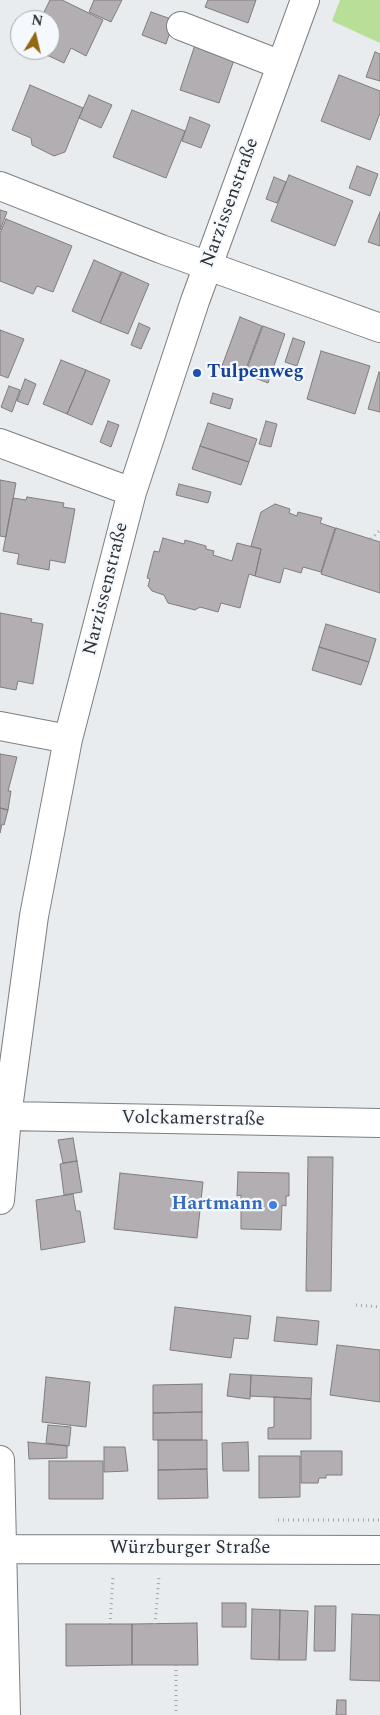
<!DOCTYPE html>
<meta charset="utf-8">
<style>
body{margin:0}
#map{position:relative;width:380px;height:1715px;overflow:hidden;background:#e8ecef;font-family:Spectral,serif}
canvas{display:block}
.north{position:absolute;left:10px;top:10px;width:50px;height:50px;box-sizing:border-box;background:#f5f9fd;border:1px solid #a5a9ab;border-radius:50%;rotate:9deg;font-size:14px;font-weight:700;line-height:20px;text-align:center;color:#2e3031}
.north::after{content:'';display:block;margin:auto;width:18px;height:22px;background:#926812;clip-path:polygon(50% 0,100% 100%,50% 72%,0 100%)}
</style>
<div id="map">
<canvas width="380" height="1715"></canvas>
<div class="north">N</div>
</div>
<script>
const g = document.querySelector('canvas').getContext('2d');
g.lineJoin = 'round';
function fill(path, color) { g.fillStyle = color; g.fill(path, 'evenodd'); }
const shape = rows => new Path2D(rows.map(r => 'M' + r).join(''));
function trace(path, color, width, dash) { g.strokeStyle = color; g.lineWidth = width; g.lineCap = dash ? 'butt' : 'round'; g.setLineDash(dash || []); g.stroke(path); }
function drawText(font, color, halo, rows, align = 'center') {
  g.font = font + ' Spectral,serif'; g.lineWidth = 4.5; g.setLineDash([]); g.textBaseline = 'middle'; g.strokeStyle = halo; g.fillStyle = color; for (const [text, x, y, turn = 0] of rows) {
    g.save(); g.translate(x, y); g.rotate((+turn || 0) * Math.PI / 180); g.textAlign = isNaN(turn) ? turn : align; if (halo) g.strokeText(text, 0, 0); g.fillText(text, 0, 0); g.restore();
  }
}
const green = shape([
 [340,0,380,0,380,43,332,21]
]);
const building = shape([
 [50,0,62,0,103,20,86,56,71,48,64,63,36,50,50,50,50,20,40,20,50,0],
 [94,0,122,0,111,22,89,12,94,0],
 [208,0,256,0,248,23,205,7,208,0],
 [151,12,174,20,166,44,142,35,151,12],
 [196,42,207,46,205,51,234,60,219,103,180,90,196,42],
 [375,52,380,54,380,81,366,77,375,52],
 [339,75,380,91,380,113,370,140,321,121,339,75],
 [30,85,83,108,65,152,54,156,32,145,31,138,12,130,30,85],
 [89,95,112,105,101,128,79,118,89,95],
 [132,110,185,131,166,178,113,157,132,110],
 [190,117,210,125,201,148,182,141,190,117],
 [357,166,378,174,370,196,349,188,357,166],
 [289,175,353,201,335,246,271,221,289,175],
 [274,177,286,182,277,203,266,199,274,177],
 [0,210,7,212,0,230,0,210],
 [380,212,380,246,368,242,380,212],
 [6,219,72,246,53,292,37,286,33,294,0,281,0,233,6,219],
 [94,260,121,272,100,323,72,311,94,260],
 [122,272,149,284,128,334,100,323,122,272],
 [240,317,262,326,244,374,222,366,240,317],
 [139,323,150,328,141,349,131,345,139,323],
 [263,326,285,334,268,383,245,374,263,326],
 [0,330,24,339,8,378,0,375,0,330],
 [293,338,305,342,297,366,285,362,293,338],
 [321,351,370,366,355,414,307,399,321,351],
 [61,360,86,370,67,414,43,404,61,360],
 [86,370,110,380,92,425,67,414,86,370],
 [379,372,380,373,380,412,368,409,379,372],
 [25,379,36,384,28,405,17,401,25,379],
 [9,386,20,390,12,412,1,407,9,386],
 [213,393,233,399,230,409,210,403,213,393],
 [108,421,119,425,111,447,100,442,108,421],
 [266,421,277,424,271,447,259,444,266,421],
 [208,423,257,439,249,462,200,446,208,423],
 [200,446,249,462,241,485,192,469,200,446],
 [0,480,16,483,6,537,0,536,0,480],
 [179,484,211,492,208,503,176,495,179,484],
 [27,497,64,503,63,507,75,509,65,563,50,560,49,570,17,564,19,554,3,551,13,498,26,500,27,497],
 [275,504,290,509,289,513,297,516,298,512,322,518,320,523,335,528,321,572,303,567,301,573,284,568,280,583,255,576,261,549,251,546,261,512,275,504],
 [336,528,380,542,380,593,321,574,336,528],
 [163,538,184,544,185,540,206,546,206,549,214,551,213,555,232,561,237,543,261,549,255,576,249,574,240,608,221,603,218,612,200,607,195,610,168,603,164,595,152,591,148,586,150,579,147,578,154,551,159,552,163,538],
 [0,613,32,619,31,622,43,624,33,684,18,681,16,690,0,687,0,613],
 [326,624,376,639,369,662,319,647,326,624],
 [319,647,369,662,361,685,312,670,319,647],
 [0,754,17,757,8,791,11,791,8,810,0,808,0,754],
 [0,808,8,810,4,825,2,824,0,833,0,808],
 [73,1138,77,1161,63,1163,58,1140,73,1138],
 [308,1157,333,1157,331,1291,306,1291,308,1157],
 [77,1161,82,1192,64,1195,60,1164,77,1161],
 [238,1172,289,1173,289,1196,286,1196,286,1206,282,1205,281,1230,241,1229,241,1195,237,1196,238,1172],
 [120,1173,203,1182,197,1238,114,1229,120,1173],
 [73,1194,76,1211,80,1211,85,1242,41,1250,36,1200,73,1194],
 [175,1307,251,1316,248,1339,234,1338,231,1358,170,1350,175,1307],
 [277,1317,319,1321,317,1345,274,1341,277,1317],
 [337,1345,380,1350,380,1402,330,1395,337,1345],
 [230,1374,251,1375,250,1399,227,1396,230,1374],
 [251,1375,312,1378,311,1399,250,1396,251,1375],
 [46,1377,90,1382,86,1427,42,1422,46,1377],
 [202,1384,202,1412,153,1413,153,1385,202,1384],
 [274,1397,311,1399,311,1439,268,1439,268,1428,274,1427,274,1397],
 [202,1412,202,1440,153,1440,153,1413,202,1412],
 [48,1425,71,1427,69,1446,46,1443,48,1425],
 [158,1440,207,1440,207,1469,158,1470,158,1440],
 [28,1442,67,1446,67,1458,29,1459,28,1442],
 [248,1442,249,1471,223,1471,222,1443,248,1442],
 [104,1447,125,1447,128,1471,104,1472,104,1447],
 [301,1451,342,1451,342,1475,326,1475,326,1478,319,1478,318,1483,301,1483,301,1451],
 [259,1456,300,1456,300,1497,259,1498,259,1456],
 [49,1461,103,1461,103,1499,49,1499,49,1461],
 [207,1469,208,1498,158,1499,158,1470,207,1469],
 [222,1603,246,1603,246,1627,222,1627,222,1603],
 [315,1606,336,1606,335,1651,314,1651,315,1606],
 [252,1609,280,1610,279,1660,251,1659,252,1609],
 [280,1610,308,1611,306,1660,279,1660,280,1610],
 [352,1614,380,1615,380,1681,350,1680,352,1614],
 [197,1623,198,1665,132,1665,132,1624,197,1623],
 [66,1624,132,1624,132,1665,66,1666,66,1624],
 [337,1700,346,1700,346,1715,336,1715,337,1700]
]);
const path = shape([
 [371,539,380,530],
 [356,1305,380,1307],
 [278,1520,380,1520],
 [110,1624,113,1577],
 [155,1624,159,1577],
 [176,1665,176,1715]
]);
const minor = shape([
 [181,26,281,65],
 [0,186,161,249,380,328],
 [0,443,132,492],
 [0,726,68,739],
 [7,1116,380,1123],
 [0,1200,7,1116,34,916,68,739,132,492,195,301,305,0],
 [0,1460,6,1715],
 [0,1549,380,1550]
]);
const markers = [
 [197,373,5,"#1a4fb4"],
 [273,1205,5,"#3f7fe0"]
];
const streetNames = [
 ["Narzissenstraße",231,203,-70],
 ["Narzissenstraße",107,589,-76],
 ["Volckamerstraße",193,1120,1],
 ["Würzburger Straße",190,1549]
];
const transitNames = [
 ["Tulpenweg",207,373]
];
const shopNames = [
 ["Hartmann",263,1205]
];
fill(green, '#b8df98');
fill(building, '#b2aeb2');
trace(building, '#807d80', 1);
trace(minor, '#7b7e81', 30);
trace(path, '#a1a4a6', 3, [1, 4]);
trace(minor, '#fff', 28);
for (const [x, y, r, color] of markers) { const dot = new Path2D(); dot.arc(x, y, r, 0, 2 * Math.PI); g.fillStyle = color; g.fill(dot); trace(dot, '#f5f9fd', 2); }
drawText('19px', '#2e3031', '#f5f9fd', streetNames);
drawText('bold 19px', '#164399', '#f5f9fd', transitNames, 'left');
drawText('bold 19px', '#366cbe', '#f5f9fd', shopNames, 'right');
</script>
